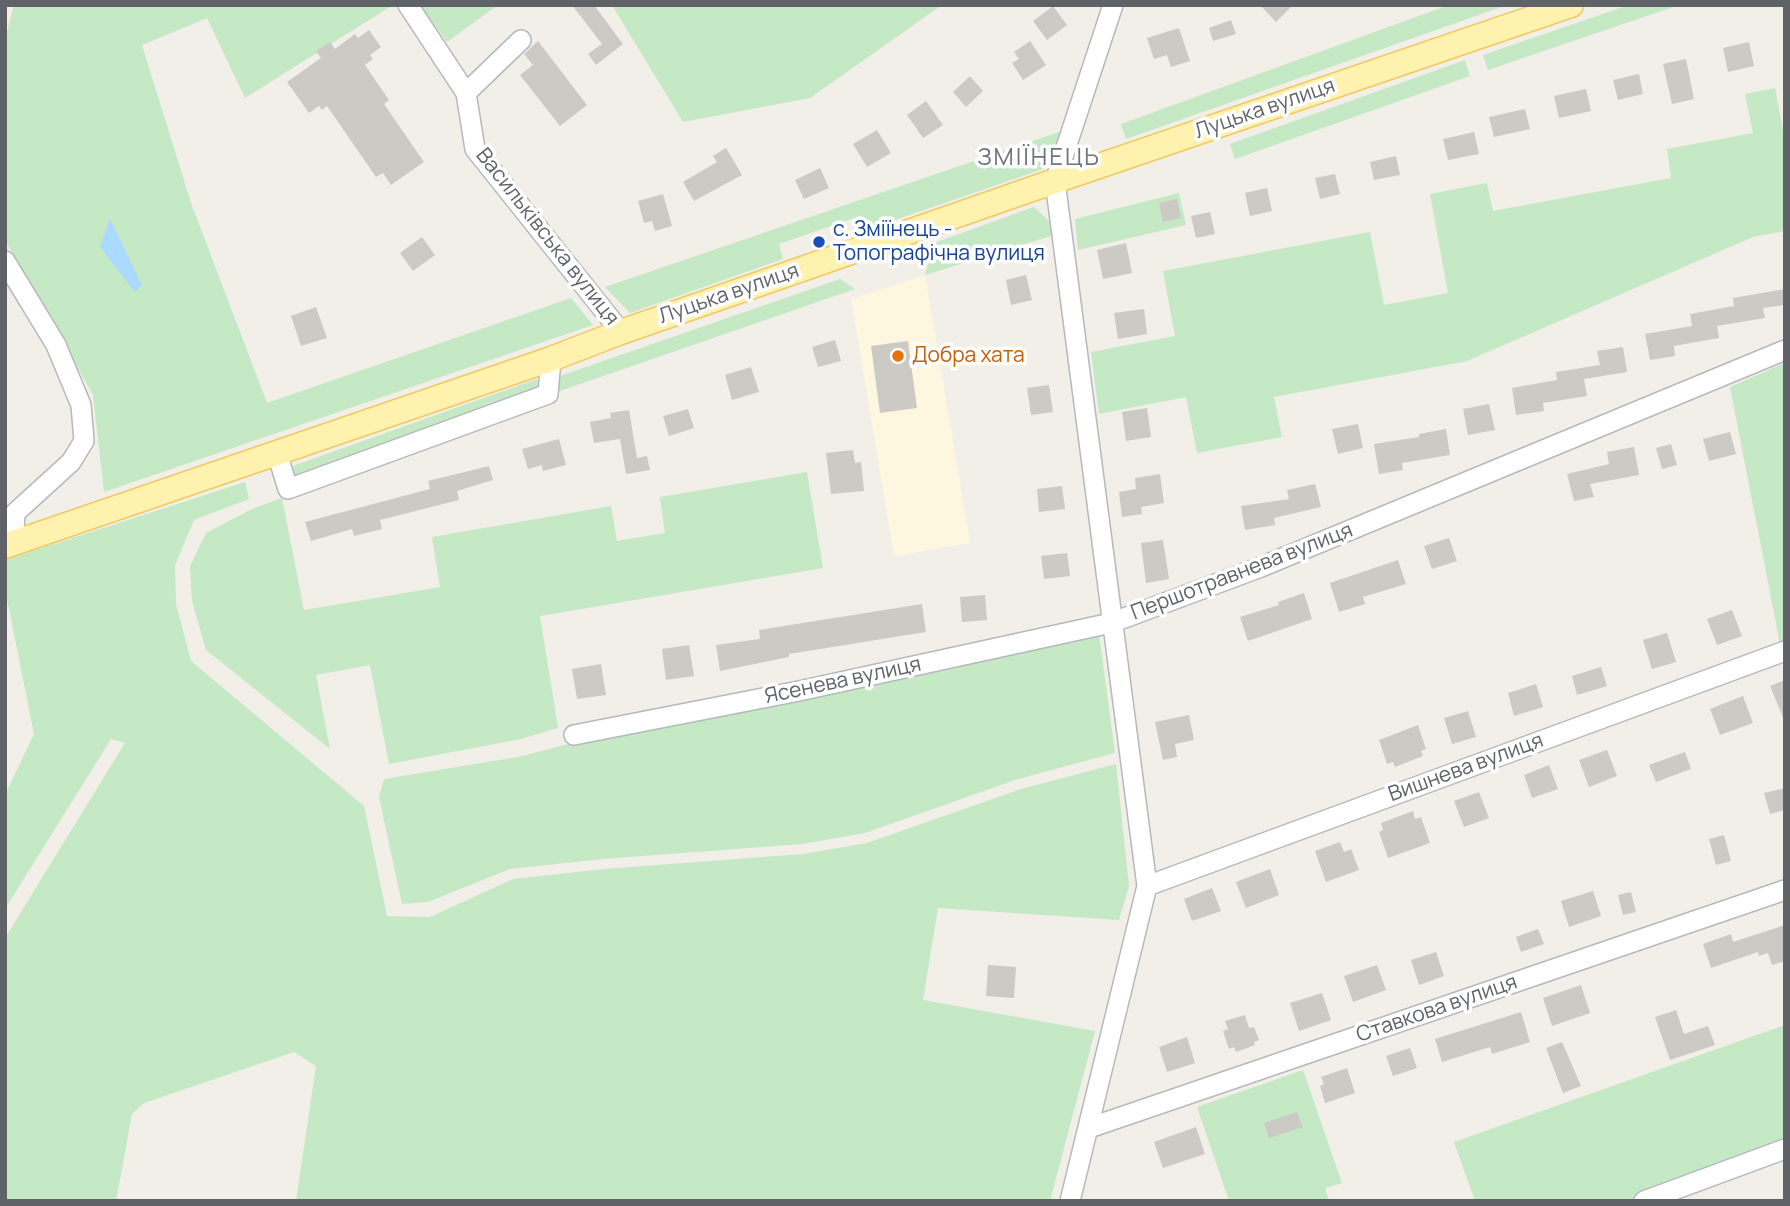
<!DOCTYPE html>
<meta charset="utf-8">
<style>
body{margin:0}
#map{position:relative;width:1790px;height:1206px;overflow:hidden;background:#f1efe8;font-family:Manrope,sans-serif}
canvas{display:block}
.frame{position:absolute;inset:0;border:7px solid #5f6368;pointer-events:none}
</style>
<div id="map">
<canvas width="1790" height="1206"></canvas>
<div class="frame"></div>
</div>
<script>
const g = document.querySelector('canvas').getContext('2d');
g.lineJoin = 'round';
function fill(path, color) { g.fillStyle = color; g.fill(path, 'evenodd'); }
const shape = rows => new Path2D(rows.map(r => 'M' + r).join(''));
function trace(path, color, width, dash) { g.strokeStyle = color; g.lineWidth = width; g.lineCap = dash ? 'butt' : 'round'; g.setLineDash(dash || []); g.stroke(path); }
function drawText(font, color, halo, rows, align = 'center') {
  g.font = font + ' Manrope,sans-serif'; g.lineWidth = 7; g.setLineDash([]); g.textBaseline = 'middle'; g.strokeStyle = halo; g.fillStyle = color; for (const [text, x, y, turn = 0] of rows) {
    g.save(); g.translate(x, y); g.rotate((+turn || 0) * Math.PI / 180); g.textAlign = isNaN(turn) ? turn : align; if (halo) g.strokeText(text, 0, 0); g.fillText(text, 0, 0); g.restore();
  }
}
const commercial = shape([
 [925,275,970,543,894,556,851,299]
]);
const green = shape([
 [14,5,393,5,245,98,207,18,142,45,191,203,267,403,571,298,593,325,104,492,93,395,5,240,5,40],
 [420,5,498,5,447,42],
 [612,5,942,5,810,98,683,122],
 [1449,5,1507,5,1126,139,1121,124],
 [1629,5,1679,5,1488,70,1483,55],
 [1465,60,1470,76,1235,159,1230,144],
 [1775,88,1785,141,1785,231,1753,237,1467,361,1274,397,1282,437,1197,453,1186,397,1099,414,1091,352,1175,336,1163,271,1370,232,1384,305,1448,293,1430,194,1487,183,1493,211,1671,178,1667,149,1753,133,1745,94],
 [1062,131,1049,167,866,230,860,216,779,244,783,259,630,313,605,287],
 [1179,193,1186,225,1078,250,1075,219],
 [1034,207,1049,221,1054,235,925,275,934,243],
 [840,279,855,289,554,393,557,377],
 [1785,363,1785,642,1780,644,1730,387],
 [537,379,541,391,294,478,290,467],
 [807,472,823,568,540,616,558,728,521,739,389,764,370,665,316,675,330,749,206,650,192,601,190,566,206,533,252,509,282,498,304,610,440,587,432,537,611,506,617,541,665,533,660,497],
 [245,482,249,499,194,520,175,565,176,604,191,661,364,806,387,916,430,917,513,879,604,869,803,854,867,843,1021,789,1116,764,1129,886,1119,920,938,908,923,1000,1095,1031,1050,1201,296,1201,316,1066,294,1052,144,1103,132,1114,116,1201,5,1201,5,938,125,743,111,739,5,909,5,795,34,734,5,589,5,560],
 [1099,634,1115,753,1018,779,865,833,802,844,603,859,510,869,428,902,402,904,379,797,384,779,523,756,572,743],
 [1785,1025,1785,1143,1628,1201,1475,1201,1454,1142],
 [1303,1070,1342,1183,1325,1188,1329,1201,1229,1201,1197,1107]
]);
const water = shape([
 [110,219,142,285,135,292,100,247]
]);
const building = shape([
 [572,5,594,5,623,44,596,65,588,54,602,44],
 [1260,5,1293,5,1276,22],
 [1053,6,1067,25,1047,40,1033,21],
 [1231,20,1236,34,1213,41,1209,28],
 [1179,28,1190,61,1171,67,1167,55,1154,59,1147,38],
 [369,30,381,47,370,55,373,59,365,65,389,100,384,104,424,162,391,185,383,173,376,177,327,106,322,110,319,106,309,113,287,82,321,58,316,51,330,42,335,49,355,34,358,38],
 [538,41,587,105,560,126,520,75,533,65,524,54],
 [1030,41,1046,65,1023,80,1012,63,1019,59,1014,52],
 [1749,42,1754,66,1728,72,1723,48],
 [1686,59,1694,99,1672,104,1663,64],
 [1639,74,1643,94,1618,100,1613,80],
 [970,76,983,91,966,107,953,92],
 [1586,89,1591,111,1559,118,1554,96],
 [926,101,943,125,923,138,907,115],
 [1525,109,1530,129,1494,137,1489,117],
 [877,130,891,153,867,167,853,144],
 [1474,132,1479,154,1448,160,1443,139],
 [726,148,742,175,694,201,683,182,717,162,713,156],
 [1396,156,1400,175,1374,180,1370,162],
 [820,168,829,188,804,199,795,180],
 [1335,174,1340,194,1320,199,1315,178],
 [1267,188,1272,211,1250,216,1245,193],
 [663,194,672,226,655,231,652,221,644,223,638,201],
 [1177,199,1181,218,1163,222,1159,203],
 [1210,212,1215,234,1196,238,1191,216],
 [422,237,435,255,413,271,400,253],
 [1126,243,1132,273,1103,279,1097,250],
 [1026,275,1032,300,1011,305,1006,280],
 [1785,289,1785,305,1763,308,1765,318,1717,326,1719,338,1674,346,1675,356,1650,360,1645,334,1692,326,1690,314,1734,306,1733,298],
 [316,307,327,338,301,346,291,316],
 [1144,309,1147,334,1118,339,1114,313],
 [835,340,841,361,818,367,812,347],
 [908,341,917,408,880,413,871,346],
 [1623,347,1627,372,1584,379,1587,396,1543,403,1544,411,1516,415,1512,388,1557,380,1556,372,1600,365,1597,351],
 [751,367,759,392,732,400,725,375],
 [1049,385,1053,412,1031,415,1027,388],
 [1489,404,1495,430,1468,435,1463,409],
 [1147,408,1151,437,1126,441,1122,412],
 [688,409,694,428,669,436,663,416],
 [629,410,637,458,647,456,650,470,626,474,620,439,594,443,590,422,611,418,610,413],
 [1358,424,1363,448,1338,454,1332,429],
 [1446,429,1450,455,1402,463,1403,470,1379,474,1374,444,1419,437,1419,434],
 [1730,432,1736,454,1709,461,1703,439],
 [559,439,566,465,543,471,542,465,528,469,522,449],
 [1671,444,1677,465,1662,469,1656,448],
 [1634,447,1639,475,1590,484,1594,497,1574,501,1567,474,1609,464,1607,452],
 [853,450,855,463,861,462,864,491,831,494,826,453],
 [489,466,493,480,457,491,459,500,380,520,382,529,354,536,352,529,311,541,305,522,430,489,428,481],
 [1160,474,1164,503,1141,507,1142,514,1122,517,1119,492,1136,489,1135,478],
 [1315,484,1321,507,1274,518,1275,525,1245,530,1241,506,1289,499,1287,490],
 [1062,486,1065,509,1039,512,1037,489],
 [1449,538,1457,561,1432,569,1424,546],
 [1163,540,1169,579,1146,583,1141,543],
 [1067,553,1070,576,1044,579,1041,556],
 [1398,560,1406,584,1363,597,1365,604,1339,612,1330,583],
 [1304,593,1312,619,1248,641,1240,617,1279,605,1278,602],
 [985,595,987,620,962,622,960,597],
 [922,604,926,632,789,654,789,657,720,671,716,645,760,639,759,630],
 [1732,610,1742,636,1717,645,1707,619],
 [1667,633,1676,662,1652,669,1643,640],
 [689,645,694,676,666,680,662,649],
 [601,664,606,695,577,699,572,669],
 [1601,667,1607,686,1577,695,1572,676],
 [1785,680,1785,722,1770,686],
 [1536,684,1543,707,1514,716,1508,693],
 [1743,696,1753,723,1720,735,1710,709],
 [1468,711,1476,737,1452,744,1444,718],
 [1189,715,1194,740,1175,744,1177,757,1163,760,1155,722],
 [1418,725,1426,749,1421,751,1423,756,1395,767,1393,762,1387,764,1379,740],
 [1607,750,1617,776,1589,787,1579,760],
 [1685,752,1691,769,1656,782,1649,765],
 [1549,765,1558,789,1532,798,1524,775],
 [1785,788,1785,810,1770,814,1764,793],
 [1479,792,1489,818,1464,827,1454,801],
 [1413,811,1415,819,1421,817,1430,843,1388,858,1379,832,1383,830,1381,823],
 [1724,835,1731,861,1716,865,1709,839],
 [1340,842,1344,852,1351,849,1359,870,1326,882,1315,851],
 [1270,869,1279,895,1246,908,1236,882],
 [1212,888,1221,911,1192,921,1184,899],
 [1593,891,1601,916,1569,927,1561,901],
 [1631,892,1636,912,1623,915,1618,895],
 [1785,925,1785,961,1772,965,1768,953,1759,956,1758,952,1711,968,1703,944,1731,934,1733,942],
 [1538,929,1544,944,1521,952,1516,937],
 [1436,952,1444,976,1419,985,1411,960],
 [988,965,1016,967,1014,998,986,996],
 [1377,965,1386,990,1353,1002,1344,976],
 [1581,985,1590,1013,1552,1026,1543,998],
 [1322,993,1331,1020,1299,1031,1290,1003],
 [1676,1010,1684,1034,1708,1026,1715,1045,1670,1060,1655,1017],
 [1521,1012,1530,1042,1492,1054,1490,1047,1442,1062,1435,1039],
 [1245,1015,1249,1028,1254,1027,1259,1040,1254,1042,1255,1045,1236,1052,1234,1047,1229,1049,1223,1031,1228,1029,1225,1021],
 [1187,1037,1195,1063,1167,1072,1159,1047],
 [1562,1042,1581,1086,1563,1093,1546,1048],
 [1410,1048,1417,1068,1393,1076,1386,1056],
 [1347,1068,1355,1093,1325,1103,1320,1086,1324,1084,1321,1077],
 [1297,1112,1303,1127,1269,1138,1264,1123],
 [1196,1127,1205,1154,1163,1168,1154,1142]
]);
const minor = shape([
 [408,5,466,93],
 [521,40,466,93,475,149,621,332],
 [5,261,56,345,81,405,84,441,71,462,15,513,14,531,18,541],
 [277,453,288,489,548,394,551,359],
 [574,735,799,691,1111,623,1261,567,1785,350],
 [1147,886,1785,651],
 [1089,1128,1785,890],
 [1070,1201,1147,886,1055,181,1113,5],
 [1644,1201,1785,1149]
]);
const major = shape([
 [5,546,551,359,621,332,1055,181,1571,5]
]);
const markers = [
 [819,242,7,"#1a4fb4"],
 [898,356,7,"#e8710a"]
];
const streetNames = [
 ["Луцька вулиця",1265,109,-19],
 ["Васильківська вулиця",547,237,52],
 ["Луцька вулиця",729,294,-19],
 ["Першотравнева вулиця",1242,572,-21],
 ["Ясенева вулиця",843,681,-12],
 ["Вишнева вулиця",1466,768,-20],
 ["Ставкова вулиця",1437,1009,-19]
];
const transitNames = [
 ["с. Зміїнець -",833,230],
 ["Топографічна вулиця",833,254]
];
const foodNames = [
 ["Добра хата",912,356]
];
const quarterNames = [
 ["ЗМІЇНЕЦЬ",1039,158]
];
fill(commercial, '#fef7e0');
fill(green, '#c5e8c5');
fill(water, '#aadaff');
fill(building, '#cccac5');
trace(minor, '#b5b8bc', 22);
trace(major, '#f2c960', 27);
trace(minor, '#fff', 19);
trace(major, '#fff2af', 24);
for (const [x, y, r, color] of markers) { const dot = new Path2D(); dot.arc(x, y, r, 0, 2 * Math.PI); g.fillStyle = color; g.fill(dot); trace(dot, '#fff', 2.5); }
drawText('21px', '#5f6368', '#fff', streetNames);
drawText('21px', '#164399', '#fff', transitNames, 'left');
drawText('21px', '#c56008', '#fff', foodNames, 'left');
g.letterSpacing = '2px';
drawText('24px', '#70757a', '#fff', quarterNames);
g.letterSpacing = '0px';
</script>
